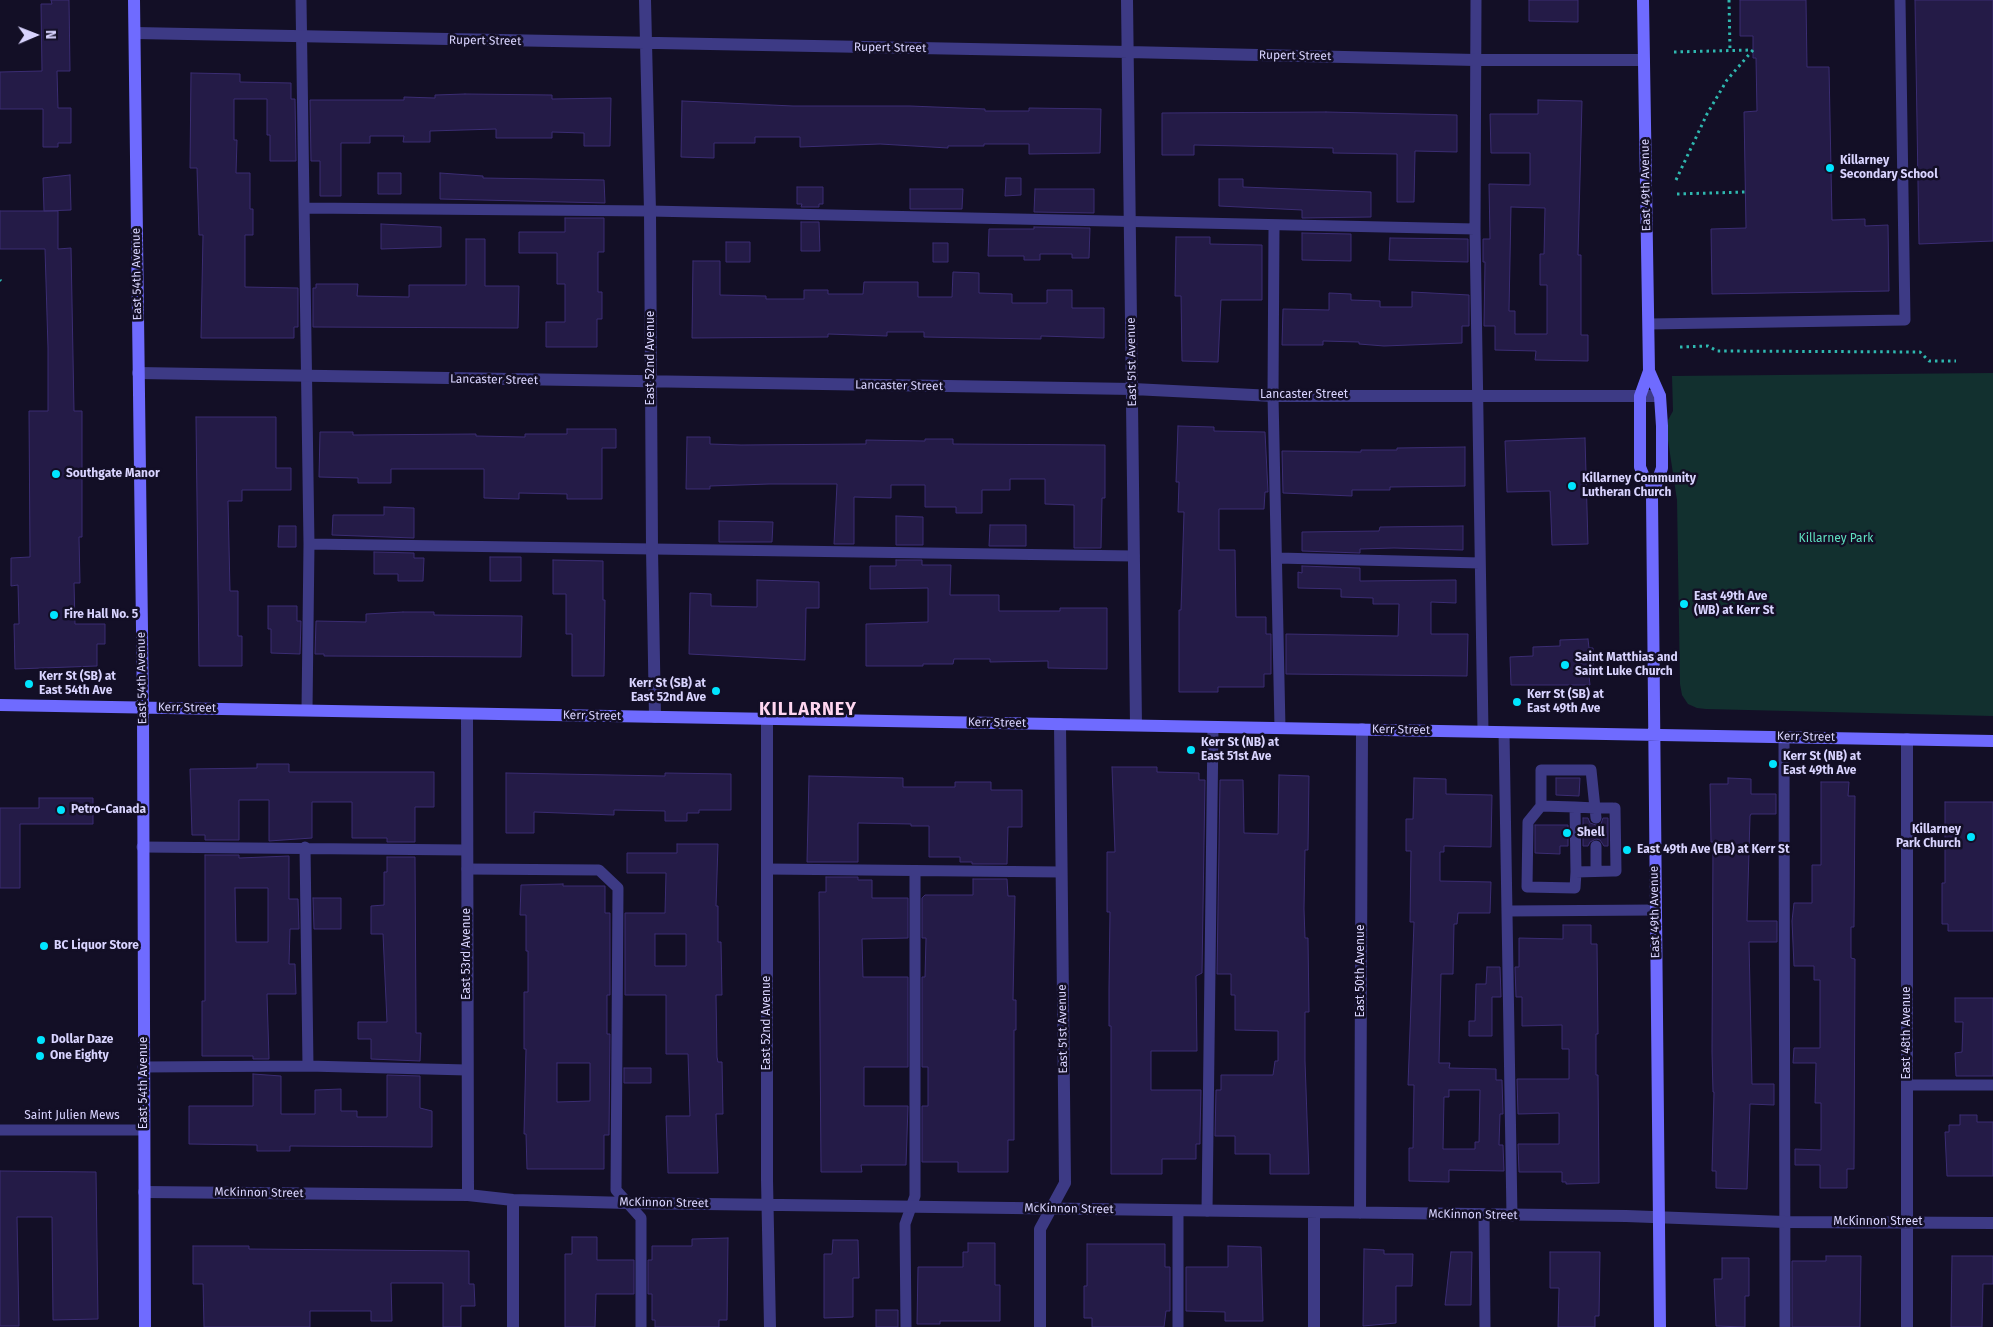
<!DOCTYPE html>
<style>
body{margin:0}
#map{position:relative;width:1993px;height:1327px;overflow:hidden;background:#130f26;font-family:"Fira Sans",sans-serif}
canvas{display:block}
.north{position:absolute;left:10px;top:10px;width:50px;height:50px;-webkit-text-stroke:4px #130f26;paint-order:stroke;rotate:89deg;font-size:14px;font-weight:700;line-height:20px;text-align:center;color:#d9d4ff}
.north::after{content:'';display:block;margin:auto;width:18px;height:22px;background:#d9d4ff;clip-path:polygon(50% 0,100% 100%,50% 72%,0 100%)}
</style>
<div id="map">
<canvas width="1993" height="1327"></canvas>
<div class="north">N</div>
</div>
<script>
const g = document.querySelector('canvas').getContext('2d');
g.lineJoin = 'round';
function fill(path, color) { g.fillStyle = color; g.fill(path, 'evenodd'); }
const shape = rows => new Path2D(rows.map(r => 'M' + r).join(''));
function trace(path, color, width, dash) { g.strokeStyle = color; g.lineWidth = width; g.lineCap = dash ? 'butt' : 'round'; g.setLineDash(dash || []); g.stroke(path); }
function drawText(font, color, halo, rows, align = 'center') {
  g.font = font + ' "Fira Sans",sans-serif'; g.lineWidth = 5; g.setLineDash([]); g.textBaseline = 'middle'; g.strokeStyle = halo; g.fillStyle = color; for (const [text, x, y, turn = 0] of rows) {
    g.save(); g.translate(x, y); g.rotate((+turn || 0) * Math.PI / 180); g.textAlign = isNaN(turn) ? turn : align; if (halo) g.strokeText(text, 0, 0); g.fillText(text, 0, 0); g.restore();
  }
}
const green = shape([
 [1993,373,1993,716,1706,709,1697,708,1688,704,1682,695,1680,684,1677,500,1667,434,1668,420,1673,411,1672,376]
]);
const building = shape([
 [51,0,69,0,70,71,57,71,58,108,71,108,71,143,58,143,58,147,43,147,43,109,0,109,0,72,42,71,41,4,52,4,51,0],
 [1529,0,1578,0,1578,22,1529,21,1529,0],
 [1740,0,1806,0,1807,67,1829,67,1832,220,1865,219,1865,226,1888,225,1889,291,1712,294,1711,229,1746,228,1744,112,1757,111,1756,58,1753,58,1753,36,1740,36,1740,0],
 [1915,0,1993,0,1993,241,1919,244,1915,0],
 [191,73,240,74,240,82,291,83,291,99,295,99,296,161,270,161,270,135,267,135,267,99,234,99,234,140,237,140,236,173,250,173,250,209,253,209,253,235,245,235,245,287,298,288,298,327,294,327,294,338,201,338,203,235,199,235,197,168,190,168,191,73],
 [465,94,552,95,552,99,611,98,610,146,584,146,584,133,552,132,552,138,496,138,496,129,430,131,430,142,403,142,404,136,370,136,370,143,341,143,341,196,320,196,320,161,311,161,310,100,404,100,404,97,435,98,435,95,465,94],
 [1538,100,1582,101,1578,255,1581,255,1581,335,1588,335,1588,361,1535,360,1536,351,1495,350,1495,326,1484,326,1485,262,1483,262,1483,239,1490,239,1489,184,1530,185,1530,153,1491,153,1490,114,1538,114,1538,100],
 [1511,207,1545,208,1544,254,1540,254,1540,285,1547,285,1547,334,1515,334,1515,311,1509,311,1511,207],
 [682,101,793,106,910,106,985,109,985,111,1029,111,1029,108,1101,109,1100,153,1029,154,1029,144,984,144,984,146,948,146,948,148,880,144,800,147,800,137,755,137,755,143,714,143,714,158,681,157,682,101],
 [1326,112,1457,115,1457,152,1415,151,1414,202,1397,202,1397,154,1333,153,1333,148,1194,145,1194,155,1162,155,1162,113,1326,112],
 [378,173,401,173,401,194,378,194,378,173],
 [440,173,483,176,483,178,604,180,605,203,440,199,440,173],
 [70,175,71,210,44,211,43,178,70,175],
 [1006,178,1021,178,1021,195,1005,196,1006,178],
 [1219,179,1243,179,1243,187,1371,192,1371,217,1302,218,1302,210,1219,206,1219,179],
 [797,187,823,187,823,204,819,204,819,207,801,207,802,204,797,204,797,187],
 [910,189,963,189,962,209,910,209,910,189],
 [1035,189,1094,189,1094,213,1034,212,1035,189],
 [0,211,58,211,58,249,71,248,74,411,82,411,82,537,79,537,80,583,74,583,75,624,105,624,105,644,97,644,97,666,15,669,14,624,19,624,18,585,11,586,11,558,30,557,29,411,48,411,48,348,45,249,0,249,0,211],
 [565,218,604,218,604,252,598,252,598,292,602,292,602,319,597,319,597,347,546,347,546,322,565,322,565,284,557,284,557,253,519,253,519,232,565,232,565,218],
 [801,222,819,222,820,251,801,251,801,222],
 [381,224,441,227,441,247,381,249,381,224],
 [1034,227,1090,228,1089,258,1072,258,1072,254,1040,254,1040,260,1024,260,1024,256,988,256,989,229,1034,229,1034,227],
 [1302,233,1351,234,1351,261,1302,260,1302,233],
 [1176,237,1210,237,1210,244,1262,245,1262,300,1221,300,1218,362,1182,361,1181,296,1175,296,1176,237],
 [1390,238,1468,239,1468,262,1389,260,1390,238],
 [466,239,485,239,485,286,519,286,518,328,313,327,313,288,316,288,316,284,358,284,357,296,409,297,409,285,466,285,466,239],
 [726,242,750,242,750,262,726,262,726,242],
 [933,243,948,243,948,262,933,262,933,243],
 [693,261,720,261,720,295,766,296,766,299,804,299,804,290,828,290,828,294,863,294,864,282,918,282,918,297,952,297,953,272,979,273,979,293,1012,294,1012,303,1047,303,1047,290,1072,290,1072,308,1104,308,1104,338,1041,336,1041,339,924,337,924,332,887,332,887,336,828,334,828,337,692,338,693,261],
 [1412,292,1469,295,1469,326,1462,326,1462,343,1384,346,1359,344,1359,342,1323,341,1323,345,1282,345,1283,309,1329,310,1329,293,1351,294,1351,300,1380,301,1380,307,1412,307,1412,292],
 [196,417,276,417,276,468,291,468,291,490,242,490,242,501,228,501,230,591,238,591,238,636,242,636,242,666,199,666,196,417],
 [1178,426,1214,427,1214,431,1265,432,1268,492,1265,492,1264,509,1219,509,1219,550,1235,550,1236,617,1266,617,1266,634,1271,634,1271,674,1264,674,1264,687,1218,687,1218,692,1179,692,1179,610,1181,610,1184,512,1178,512,1179,482,1176,482,1178,426],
 [567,429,616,429,616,448,602,448,602,499,567,499,567,494,519,493,519,499,484,498,484,469,391,469,391,483,358,483,358,478,319,477,320,432,353,432,353,435,476,434,476,436,525,437,525,434,567,434,567,429],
 [687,437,710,437,710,444,741,445,866,444,866,440,925,441,925,439,953,439,953,444,1105,445,1105,498,1102,498,1101,548,1074,548,1074,505,1045,504,1045,479,1010,479,1010,490,982,490,982,513,956,513,956,507,925,507,925,485,891,485,891,498,854,497,854,544,834,544,837,484,769,484,710,486,710,489,686,489,687,437],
 [1585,438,1588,544,1552,545,1550,491,1507,492,1505,441,1585,438],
 [1465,447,1465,486,1390,487,1390,490,1352,490,1352,496,1283,493,1282,451,1361,452,1361,450,1397,450,1397,448,1465,447],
 [384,507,414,508,414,538,332,535,333,515,384,515,384,507],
 [896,516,923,517,923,545,896,545,896,516],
 [719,521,773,522,772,542,719,542,719,521],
 [990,525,1026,525,1026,546,989,546,990,525],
 [279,526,296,526,296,547,278,547,279,526],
 [1463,526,1463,550,1394,548,1360,549,1360,553,1302,551,1302,532,1379,531,1380,527,1463,526],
 [374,552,414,553,414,558,424,558,423,581,398,581,398,574,374,574,374,552],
 [490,557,521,557,521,581,490,581,490,557],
 [553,560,603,561,603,600,605,600,604,676,572,676,572,634,566,634,566,594,553,594,553,560],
 [896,560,922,560,922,565,951,565,950,595,999,595,999,611,1060,611,1060,608,1107,608,1107,669,1048,668,1048,661,990,662,990,659,954,659,953,664,923,664,923,666,866,666,866,624,928,622,928,588,870,589,870,566,896,566,896,560],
 [1302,566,1360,568,1360,581,1456,580,1456,603,1431,602,1431,634,1468,634,1467,676,1286,674,1286,634,1398,636,1399,604,1373,604,1373,598,1341,597,1341,589,1298,588,1298,572,1302,573,1302,566],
 [757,580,819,582,819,608,806,608,805,660,689,654,690,593,711,594,711,606,757,607,757,580],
 [268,606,297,606,297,621,301,621,300,654,271,653,271,629,268,629,268,606],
 [403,612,434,612,434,615,522,616,521,657,324,656,324,654,315,654,316,621,366,622,366,614,403,612],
 [1588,639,1589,648,1593,648,1594,676,1589,676,1590,685,1511,685,1510,657,1533,656,1533,647,1560,646,1560,640,1588,639],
 [257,764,289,764,289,772,434,772,434,807,415,807,415,842,387,842,387,838,352,838,352,802,312,802,312,838,269,841,269,800,239,800,239,840,205,840,205,835,192,835,190,769,257,768,257,764],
 [1112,767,1157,767,1157,772,1199,773,1199,780,1205,780,1202,973,1196,976,1197,1051,1151,1051,1151,1090,1201,1090,1200,1136,1200,1144,1196,1144,1196,1159,1162,1159,1162,1174,1111,1174,1111,1026,1109,1026,1109,989,1110,912,1107,912,1107,852,1115,852,1112,767],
 [506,773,665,776,665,773,731,774,731,810,699,810,699,813,687,813,687,821,665,821,665,811,614,810,614,815,534,812,534,833,506,833,506,773],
 [1279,775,1309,776,1308,850,1305,850,1304,909,1305,938,1308,938,1309,1012,1305,1012,1305,1061,1309,1174,1270,1174,1270,1154,1235,1154,1235,1136,1215,1136,1216,1090,1221,1090,1221,1075,1273,1075,1275,1061,1278,1061,1278,1031,1235,1030,1235,995,1231,995,1231,974,1217,974,1220,780,1243,780,1244,833,1278,834,1279,775],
 [809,776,903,778,903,787,955,787,955,782,991,782,991,790,1022,790,1022,827,1008,827,1007,864,972,864,972,862,960,862,960,857,929,857,929,826,911,826,911,824,858,823,858,862,807,862,809,776],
 [1414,778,1446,779,1446,794,1492,795,1491,847,1444,846,1444,852,1440,852,1440,881,1491,882,1490,913,1458,913,1457,924,1454,924,1453,974,1441,974,1439,1063,1450,1063,1449,1068,1496,1069,1496,1080,1502,1080,1503,1114,1500,1114,1499,1145,1503,1145,1504,1171,1449,1170,1449,1182,1409,1181,1409,1148,1413,1148,1414,1085,1408,1085,1414,922,1410,922,1411,851,1406,851,1406,819,1413,819,1414,778],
 [1449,1090,1480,1090,1479,1142,1475,1142,1475,1149,1443,1149,1444,1097,1449,1097,1449,1090],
 [1556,778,1580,778,1579,796,1556,795,1556,778],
 [1728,778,1751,779,1751,794,1776,794,1776,814,1751,814,1750,816,1747,921,1777,921,1777,942,1749,942,1752,1084,1774,1084,1774,1105,1750,1104,1747,1189,1716,1188,1716,1171,1712,1171,1714,1092,1713,1092,1712,1052,1713,842,1711,842,1710,784,1728,784,1728,778],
 [1821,782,1849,782,1848,796,1855,796,1854,927,1851,927,1851,958,1855,959,1854,1169,1847,1169,1847,1188,1820,1188,1820,1165,1795,1165,1795,1149,1821,1150,1821,1103,1815,1103,1816,1063,1793,1063,1794,1048,1820,1048,1820,980,1814,980,1814,966,1794,966,1792,921,1794,903,1812,903,1812,865,1821,865,1821,782],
 [39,798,93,798,93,824,20,824,20,888,0,888,0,808,39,808,39,798],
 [1945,802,1993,802,1993,931,1948,931,1948,924,1942,924,1942,883,1945,883,1945,802],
 [1583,818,1588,818,1590,823,1596,825,1601,824,1603,818,1608,818,1608,846,1604,846,1600,840,1596,839,1590,842,1588,846,1583,846,1583,818],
 [1535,825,1568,825,1568,846,1560,846,1560,854,1535,853,1535,825],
 [677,844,718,844,716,906,718,906,718,942,721,942,722,995,716,995,717,1057,718,1062,722,1062,723,1114,716,1114,718,1173,668,1173,666,1116,690,1116,688,1054,666,1054,666,995,625,995,625,913,665,913,666,873,627,873,627,853,677,853,677,844],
 [655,934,686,934,686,966,655,966,655,934],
 [205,855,239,855,239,858,289,856,289,899,298,899,299,929,290,929,289,964,295,964,296,994,267,994,269,1059,253,1059,253,1056,202,1056,202,1001,205,1001,205,855],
 [235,888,268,888,268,942,236,942,235,888],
 [387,857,415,857,416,1022,416,1033,421,1033,420,1061,371,1059,371,1039,358,1039,358,1022,387,1022,383,934,371,934,371,906,384,905,384,872,387,872,387,857],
 [826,877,858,877,858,880,872,880,872,898,908,898,908,938,862,939,863,977,908,977,908,1067,864,1067,864,1106,908,1106,906,1165,861,1165,862,1172,821,1172,819,892,826,892,826,877],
 [973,879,1007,879,1008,896,1015,896,1013,1000,1016,1000,1016,1030,1014,1030,1014,1140,1008,1140,1008,1172,958,1172,958,1162,922,1162,922,1106,928,1106,928,1067,922,1067,922,977,925,977,926,938,922,938,922,898,925,895,973,895,973,879],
 [563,884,563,886,605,886,605,913,610,913,610,995,607,995,607,1034,610,1034,609,1135,604,1135,604,1169,527,1169,526,1134,524,1134,526,1049,524,1049,524,992,528,992,528,951,526,951,526,915,520,915,521,885,563,884],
 [557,1063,590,1063,590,1101,557,1102,557,1063],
 [313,898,341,898,341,929,314,929,313,898],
 [1563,925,1591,925,1591,944,1597,944,1598,1034,1596,1034,1596,1075,1598,1075,1599,1183,1566,1184,1566,1182,1562,1182,1562,1172,1519,1172,1518,1144,1559,1144,1559,1113,1518,1114,1517,1079,1569,1079,1569,1049,1562,1049,1562,1025,1522,1026,1522,997,1516,997,1515,967,1519,967,1519,938,1563,939,1563,925],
 [1487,967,1500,967,1501,997,1492,997,1492,1036,1469,1036,1469,1021,1475,1021,1476,984,1486,984,1487,967],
 [1955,998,1993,998,1993,1076,1956,1076,1955,1053,1962,1052,1963,1022,1955,1022,1955,998],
 [624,1068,651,1068,651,1083,624,1083,624,1068],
 [253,1074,281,1076,281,1114,315,1114,315,1090,341,1089,341,1111,357,1111,357,1117,387,1117,387,1075,420,1076,420,1108,432,1111,432,1147,290,1146,290,1151,257,1151,257,1145,189,1144,189,1106,253,1106,253,1074],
 [1960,1115,1977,1115,1977,1122,1993,1122,1993,1176,1947,1176,1945,1132,1949,1132,1949,1125,1960,1125,1960,1115],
 [0,1171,96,1172,98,1319,53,1320,52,1217,17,1217,19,1326,0,1326,0,1171],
 [572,1237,597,1237,597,1260,634,1260,634,1294,596,1294,595,1327,565,1327,565,1254,572,1254,572,1237],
 [728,1238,727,1320,719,1320,719,1327,655,1327,655,1320,652,1320,652,1294,648,1294,648,1260,652,1260,652,1246,692,1246,692,1239,728,1238],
 [833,1240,858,1240,859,1278,853,1278,853,1317,824,1318,824,1254,832,1254,833,1240],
 [968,1243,995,1243,995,1285,1000,1285,1000,1321,940,1321,940,1324,917,1324,918,1267,963,1267,963,1252,968,1252,968,1243],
 [1087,1244,1165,1244,1165,1267,1170,1267,1170,1311,1166,1311,1164,1327,1092,1327,1092,1318,1084,1318,1084,1286,1087,1286,1087,1244],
 [193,1246,249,1246,249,1249,469,1251,469,1284,474,1284,475,1306,461,1306,461,1327,443,1327,443,1283,391,1283,392,1321,371,1321,371,1311,310,1311,310,1327,204,1327,203,1284,193,1284,193,1246],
 [1228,1246,1261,1247,1263,1321,1225,1321,1225,1312,1186,1311,1186,1267,1228,1267,1228,1246],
 [1364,1249,1384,1250,1384,1254,1413,1254,1412,1286,1396,1286,1396,1323,1363,1326,1364,1249],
 [1451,1252,1472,1252,1471,1305,1445,1305,1451,1252],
 [1550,1252,1600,1252,1599,1316,1595,1316,1595,1327,1558,1327,1559,1288,1550,1288,1550,1252],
 [1826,1256,1861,1256,1860,1327,1792,1327,1792,1261,1826,1261,1826,1256],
 [1952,1256,1993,1256,1993,1284,1983,1284,1982,1327,1951,1327,1952,1256],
 [1722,1258,1749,1258,1749,1296,1745,1296,1745,1327,1716,1326,1714,1279,1722,1279,1722,1258],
 [876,1310,898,1310,898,1327,876,1327,876,1310]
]);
const path = shape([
 [1729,0,1730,51],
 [1674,52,1752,50],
 [1676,180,1707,114,1727,80,1753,50],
 [1677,194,1745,192],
 [0,280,1,281],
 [1680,347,1708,346,1717,351,1920,352,1929,361,1956,361]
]);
const lane = shape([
 [301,0,309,544,307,710],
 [1476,0,1475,229,1483,731],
 [305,208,650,211,1475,229],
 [1274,226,1273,396,1280,728],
 [1649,324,1905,320,1900,0],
 [309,544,1134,556],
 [1278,558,1480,563],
 [1504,732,1512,1216],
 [1784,737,1785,1327],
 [1541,806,1528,822,1527,887,1575,888,1576,872],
 [1575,807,1576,872,1613,871],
 [1615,808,1616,871],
 [1596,818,1595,808,1591,770,1541,770,1541,806,1575,807,1595,808,1613,808],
 [1596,846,1596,871],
 [142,847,466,850],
 [305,847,308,1066],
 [467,869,599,870,618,888,616,1190,641,1218,641,1327],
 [767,869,1061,872],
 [1509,911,1655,910],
 [143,1067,308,1066,467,1070],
 [1907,1085,1993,1085],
 [0,1130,144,1130],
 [1178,1211,1178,1327],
 [1207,1211,1213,727],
 [1484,1215,1485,1327],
 [906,1327,905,1224,915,1196,915,871]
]);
const street = shape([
 [645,0,650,211,652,549,655,717],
 [1127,0,1136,725],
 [135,33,1128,52,1475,60,1644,60],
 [138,373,1133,389,1273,396,1660,396],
 [467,714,468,1195],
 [767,718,767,1180,770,1327],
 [1907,739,1907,1327],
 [144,1192,468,1195,513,1200,628,1203,1626,1216,1785,1222,1993,1223],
 [1314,1213,1314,1327],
 [1360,1213,1362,729],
 [513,1327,513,1200],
 [1040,1327,1040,1229,1065,1183,1060,724]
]);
const secondary = shape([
 [134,0,143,708,145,1327],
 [1643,0,1649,371,1640,396,1640,467,1652,496,1660,1327],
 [1649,371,1660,396,1662,426,1662,468,1652,496],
 [0,705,1993,741]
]);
const markers = [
 [1830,168,5,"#00e5ff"],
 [56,474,5,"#00e5ff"],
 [1572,486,5,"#00e5ff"],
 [1684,604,5,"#00e5ff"],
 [54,615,5,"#00e5ff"],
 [1565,665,5,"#00e5ff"],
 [29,684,5,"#00e5ff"],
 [716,691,5,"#00e5ff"],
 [1517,702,5,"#00e5ff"],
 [1191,750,5,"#00e5ff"],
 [1773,764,5,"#00e5ff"],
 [61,810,5,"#00e5ff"],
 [1567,833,5,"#00e5ff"],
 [1971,837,5,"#00e5ff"],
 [1627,850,5,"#00e5ff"],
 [44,946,5,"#00e5ff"],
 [41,1040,5,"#00e5ff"],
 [40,1056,5,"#00e5ff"]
];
const streetNames = [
 ["Rupert Street",485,41,1],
 ["Rupert Street",890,48,1],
 ["Rupert Street",1295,56,1],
 ["East 49th Avenue",1646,185,-91],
 ["East 54th Avenue",137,274,-91],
 ["East 52nd Avenue",651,358,-90],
 ["East 51st Avenue",1132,362,-91],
 ["Lancaster Street",494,380,1],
 ["Lancaster Street",899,386,1],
 ["Lancaster Street",1304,395],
 ["East 54th Avenue",142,678,-91],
 ["Kerr Street",187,708,1],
 ["Kerr Street",592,716,1],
 ["Kerr Street",997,723,1],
 ["Kerr Street",1401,730,1],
 ["Kerr Street",1806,737,1],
 ["East 49th Avenue",1655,912,-91],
 ["East 53rd Avenue",467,954,-90],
 ["East 50th Avenue",1361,971,-90],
 ["East 52nd Avenue",767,1023,-90],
 ["East 51st Avenue",1063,1029,-91],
 ["East 48th Avenue",1907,1033,-90],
 ["East 54th Avenue",144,1083,-90],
 ["Saint Julien Mews",72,1116],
 ["McKinnon Street",259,1193,1],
 ["McKinnon Street",664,1203,1],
 ["McKinnon Street",1069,1209,1],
 ["McKinnon Street",1473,1215,1],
 ["McKinnon Street",1878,1222]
];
const poiNames = [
 ["Killarney",1840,161],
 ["Secondary School",1840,175],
 ["Southgate Manor",66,474],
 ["Killarney Community",1582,479],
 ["Lutheran Church",1582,493],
 ["East 49th Ave",1694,597],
 ["(WB) at Kerr St",1694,611],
 ["Fire Hall No. 5",64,615],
 ["Saint Matthias and",1575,658],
 ["Saint Luke Church",1575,672],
 ["Kerr St (SB) at",39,677],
 ["East 54th Ave",39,691],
 ["Kerr St (SB) at",706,684,"right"],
 ["East 52nd Ave",706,698,"right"],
 ["Kerr St (SB) at",1527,695],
 ["East 49th Ave",1527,709],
 ["Kerr St (NB) at",1201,743],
 ["East 51st Ave",1201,757],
 ["Kerr St (NB) at",1783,757],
 ["East 49th Ave",1783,771],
 ["Petro-Canada",71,810],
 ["Killarney",1961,830,"right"],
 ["Park Church",1961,844,"right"],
 ["Shell",1577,833],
 ["East 49th Ave (EB) at Kerr St",1637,850],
 ["BC Liquor Store",54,946],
 ["Dollar Daze",51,1040],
 ["One Eighty",50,1056]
];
const parkNames = [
 ["Killarney Park",1836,539]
];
const districtNames = [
 ["KILLARNEY",808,710]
];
fill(green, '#12302f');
fill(building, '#241b47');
trace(building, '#3b2d73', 1);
trace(path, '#2fb8b0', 3, [2.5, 4]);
trace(lane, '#3d3a85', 11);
trace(street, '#3d3a85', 12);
trace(secondary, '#6f6bff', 12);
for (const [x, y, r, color] of markers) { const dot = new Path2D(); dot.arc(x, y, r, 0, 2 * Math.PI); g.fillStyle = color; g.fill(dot); trace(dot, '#130f26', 2); }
drawText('12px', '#d9d4ff', '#130f26', streetNames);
drawText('bold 12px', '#d9d4ff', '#130f26', poiNames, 'left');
drawText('12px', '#5fe0c0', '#130f26', parkNames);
g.letterSpacing = '1px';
drawText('bold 18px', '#ffd6f0', '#130f26', districtNames);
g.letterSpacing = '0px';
</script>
